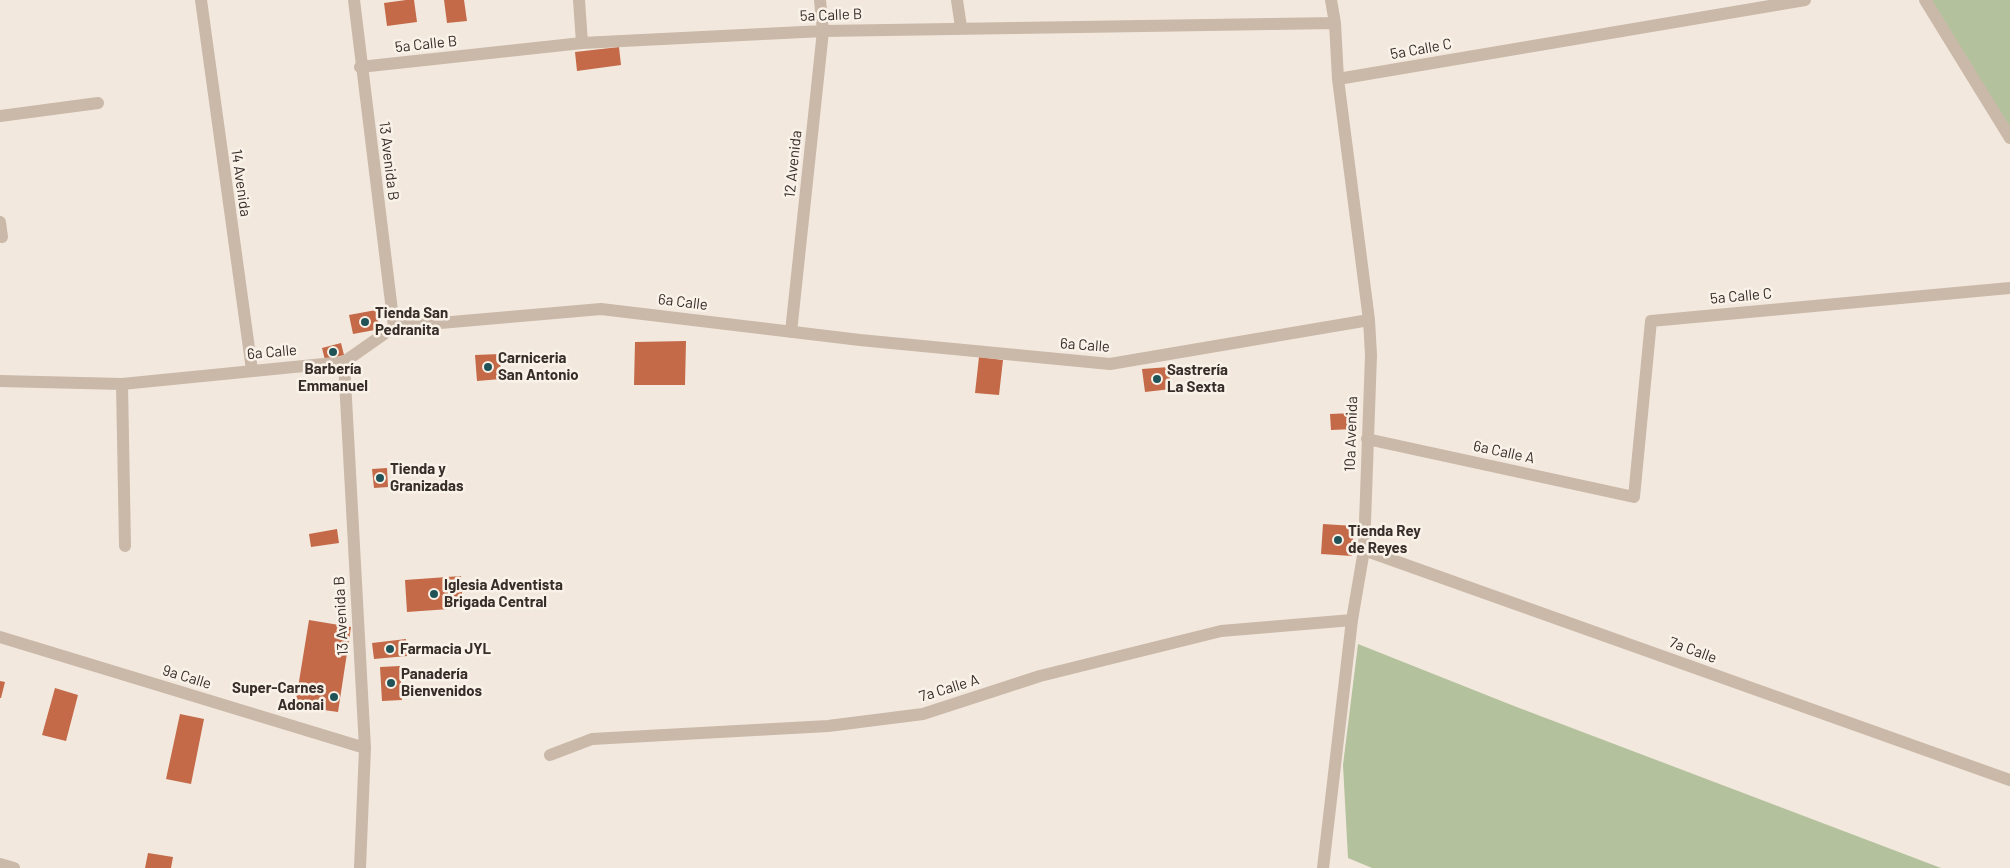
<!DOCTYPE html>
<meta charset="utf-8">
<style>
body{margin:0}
canvas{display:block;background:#f2e8dd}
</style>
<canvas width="2010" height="868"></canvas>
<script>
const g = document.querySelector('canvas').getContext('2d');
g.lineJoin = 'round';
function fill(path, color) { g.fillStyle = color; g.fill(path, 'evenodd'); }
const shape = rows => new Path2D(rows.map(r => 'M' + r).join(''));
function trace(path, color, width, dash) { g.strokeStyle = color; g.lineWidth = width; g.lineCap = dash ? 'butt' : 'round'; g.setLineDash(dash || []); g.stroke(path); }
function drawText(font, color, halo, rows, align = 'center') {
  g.font = font + ' Barlow,sans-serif'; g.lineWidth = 5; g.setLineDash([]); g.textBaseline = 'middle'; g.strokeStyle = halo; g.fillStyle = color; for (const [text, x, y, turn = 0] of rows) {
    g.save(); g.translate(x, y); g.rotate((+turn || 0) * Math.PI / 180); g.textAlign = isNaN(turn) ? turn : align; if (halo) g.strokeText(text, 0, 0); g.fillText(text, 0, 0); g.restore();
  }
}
const green = shape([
 [1925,0,2010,0,2010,138],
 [1358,644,1514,706,1941,868,1372,868,1348,858,1343,765]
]);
const building = shape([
 [406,0,414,0,417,22,387,26,384,3],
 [444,0,464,0,467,21,447,23],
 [619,47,621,65,577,71,575,52],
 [376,310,380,329,353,334,349,315],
 [686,341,685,385,634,385,635,342],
 [341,343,344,355,325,360,322,348],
 [500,354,501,379,477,381,475,355],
 [979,357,1003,360,999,395,975,393],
 [1169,367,1171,389,1145,392,1142,369],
 [1353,413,1354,429,1331,430,1330,414],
 [387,468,388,487,374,488,372,469],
 [1323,524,1354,526,1352,556,1321,554],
 [337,529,339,543,311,547,309,534],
 [461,576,463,608,407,612,405,580],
 [309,620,351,627,338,712,295,706],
 [406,639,407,656,374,659,372,643],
 [400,666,402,700,382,701,380,667],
 [0,681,5,682,1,698,0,698],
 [55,688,78,695,66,741,42,735],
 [180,714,204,719,191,784,166,779],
 [148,853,173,857,171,868,145,868]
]);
const minor = shape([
 [201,0,252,370],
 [354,0,394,327],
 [579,0,582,43],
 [957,0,961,27],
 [1925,0,2010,138],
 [360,67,582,43,823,31,1335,23],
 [1338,79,1805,0],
 [0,116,98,103],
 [0,222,2,237],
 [791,332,823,31,820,0],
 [344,362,365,748,360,868],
 [0,381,122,384,344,362,394,327,601,309,860,340,1110,364,1369,320],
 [122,384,125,546],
 [1367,439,1634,497,1651,321,2010,288],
 [1364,550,2010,780],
 [0,637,365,748],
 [550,755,592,739,828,726,923,714,1040,676,1221,631,1352,620],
 [0,864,14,868],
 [1323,868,1352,620,1364,550,1371,355,1369,320,1338,79,1335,23,1331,0]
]);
const markers = [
 [365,322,5,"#1f5358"],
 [333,352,5,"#1f5358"],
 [488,367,5,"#1f5358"],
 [1157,379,5,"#1f5358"],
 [380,478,5,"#1f5358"],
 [1338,540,5,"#1f5358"],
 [434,594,5,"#1f5358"],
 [390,649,5,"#1f5358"],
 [391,683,5,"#1f5358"],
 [334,697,5,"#1f5358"]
];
const streetNames = [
 ["5a Calle B",831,15,-2],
 ["5a Calle B",426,44,-6],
 ["5a Calle C",1421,49,-10],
 ["13 Avenida B",389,161,83],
 ["12 Avenida",793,164,-84],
 ["14 Avenida",241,183,82],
 ["5a Calle C",1741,296,-5],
 ["6a Calle",683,302,7],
 ["6a Calle",1085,345,4],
 ["6a Calle",272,352,-5],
 ["10a Avenida",1351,434,-88],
 ["6a Calle A",1504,452,12],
 ["13 Avenida B",341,616,-93],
 ["7a Calle",1693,650,20],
 ["9a Calle",187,677,17],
 ["7a Calle A",949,688,-17]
];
const poiNames = [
 ["Tienda San",375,313],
 ["Pedranita",375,330],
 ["Carniceria",498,358],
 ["San Antonio",498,375],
 ["Barbería",333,369,"center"],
 ["Emmanuel",333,386,"center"],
 ["Sastrería",1167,370],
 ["La Sexta",1167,387],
 ["Tienda y",390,469],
 ["Granizadas",390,486],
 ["Tienda Rey",1348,531],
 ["de Reyes",1348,548],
 ["Iglesia Adventista",444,585],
 ["Brigada Central",444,602],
 ["Farmacia JYL",400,649],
 ["Panadería",401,674],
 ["Bienvenidos",401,691],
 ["Super-Carnes",324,688,"right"],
 ["Adonai",324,705,"right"]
];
fill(green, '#b4c19d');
fill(building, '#c46a48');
trace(minor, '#cab9a9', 12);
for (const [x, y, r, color] of markers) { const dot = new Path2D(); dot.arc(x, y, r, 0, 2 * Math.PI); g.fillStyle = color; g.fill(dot); trace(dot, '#f9f2e9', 2); }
drawText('15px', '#372d29', '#f9f2e9', streetNames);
drawText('bold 15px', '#372d29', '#f9f2e9', poiNames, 'left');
</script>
